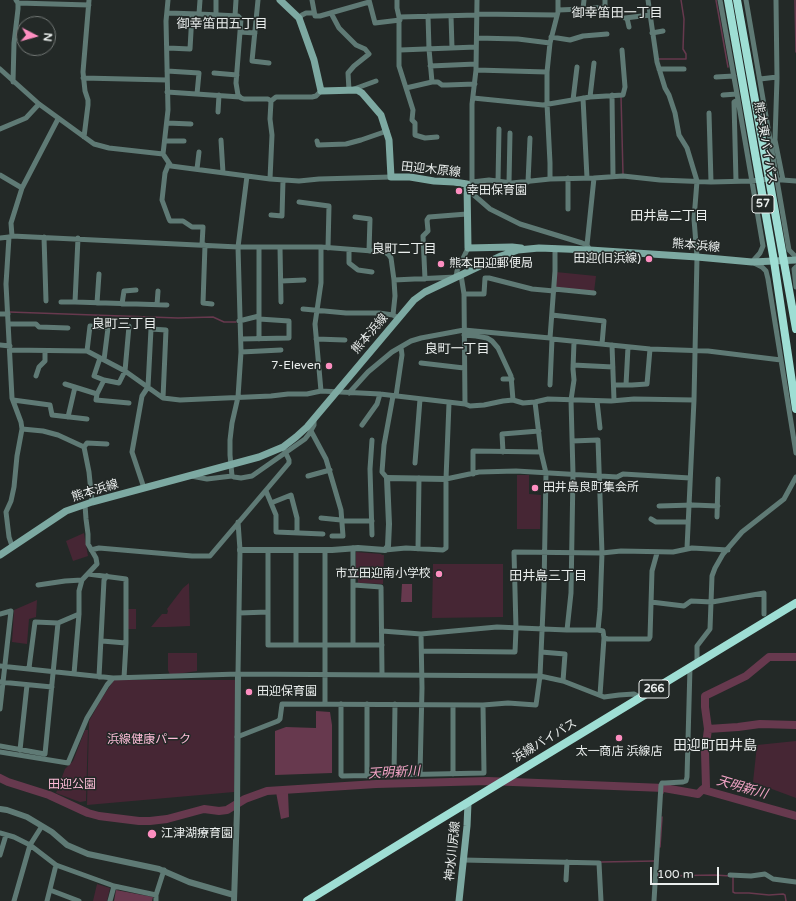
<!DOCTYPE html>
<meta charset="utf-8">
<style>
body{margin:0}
#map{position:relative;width:796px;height:901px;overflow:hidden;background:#232927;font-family:"Varela Round",sans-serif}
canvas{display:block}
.north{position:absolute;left:16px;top:16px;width:40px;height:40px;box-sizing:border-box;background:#232927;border:1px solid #737876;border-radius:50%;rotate:96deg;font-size:11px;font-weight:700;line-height:16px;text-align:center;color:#eaeeed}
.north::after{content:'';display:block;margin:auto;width:14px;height:18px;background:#fd8ec0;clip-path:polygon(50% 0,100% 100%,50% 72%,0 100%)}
.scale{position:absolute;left:650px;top:867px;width:69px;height:18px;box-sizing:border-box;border:2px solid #eaeeed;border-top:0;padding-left:5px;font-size:12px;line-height:14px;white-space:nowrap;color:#eaeeed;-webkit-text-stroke:3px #232927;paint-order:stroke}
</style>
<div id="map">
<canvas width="796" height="901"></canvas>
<div class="north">N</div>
<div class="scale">100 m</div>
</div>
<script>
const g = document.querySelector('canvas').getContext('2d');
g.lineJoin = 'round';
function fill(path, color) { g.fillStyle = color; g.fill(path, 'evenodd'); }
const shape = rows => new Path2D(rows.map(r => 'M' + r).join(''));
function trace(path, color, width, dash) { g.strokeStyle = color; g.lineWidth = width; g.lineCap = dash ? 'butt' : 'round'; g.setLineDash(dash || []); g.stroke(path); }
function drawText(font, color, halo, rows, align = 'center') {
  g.font = font + ' "Varela Round","Noto Sans JP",sans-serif'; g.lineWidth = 3; g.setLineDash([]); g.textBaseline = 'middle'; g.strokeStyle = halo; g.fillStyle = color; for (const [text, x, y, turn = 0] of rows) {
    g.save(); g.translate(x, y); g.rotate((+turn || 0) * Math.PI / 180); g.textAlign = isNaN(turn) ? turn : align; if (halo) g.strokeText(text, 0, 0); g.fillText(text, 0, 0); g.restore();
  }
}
const green = shape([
 [556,272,596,276,594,292,554,288],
 [517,475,529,475,529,494,541,495,540,529,517,529],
 [84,533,88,556,73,561,66,541],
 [356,552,381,554,382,555,384,555,383,584,358,583,358,575,356,575],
 [433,564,503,564,503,617,432,618],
 [189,583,190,626,167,627,151,627,162,614,167,614,168,611,167,609,170,605,183,588],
 [37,600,36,617,29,619,27,644,12,642,14,610],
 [127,609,136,609,136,629,127,629],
 [168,653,197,653,197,671,170,675,168,670],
 [114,680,235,680,234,792,87,805,89,721,102,698],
 [85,730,88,730,86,801,80,802,56,793,65,769,73,761],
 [796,741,796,798,753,782,757,745],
 [97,884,110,888,107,901,93,901]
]);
const water = shape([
 [402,584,412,584,412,602,401,602],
 [316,711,330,712,332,725,332,773,275,775,275,731,286,727,316,728],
 [288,792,289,817,281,819,276,792],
 [116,890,153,897,152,901,114,901]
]);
const stream = shape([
 [716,0,728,67],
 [795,0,796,52],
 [659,59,686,59,686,54,683,49,684,19,681,0],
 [621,96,623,174],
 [9,312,178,318,213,317,224,322,236,322],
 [663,793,664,788],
 [660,847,662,817],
 [601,862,655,861],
 [658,873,659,876,715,875,730,876],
 [733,877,733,892,735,893,749,893,769,895,783,894,785,895,786,901]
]);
const river = shape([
 [708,729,738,727,760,724,796,725],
 [0,778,8,782,49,795,88,813,99,816,139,821,150,821,167,819,204,809,219,811,227,810,245,799,267,791,376,784,488,781,664,788,698,794,702,790,704,790,796,816],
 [702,790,706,787,705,752,708,729,705,707,705,696,746,676,769,657,796,657]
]);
const minor = shape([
 [168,0,166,21,168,110,163,154,171,166,270,179,299,181,319,179,391,177],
 [258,0,252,61,269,63],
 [312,0,315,16,320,16,369,2],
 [369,0,375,23,400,20],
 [397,0,397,8,399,17,399,66,413,110,412,120,415,123,415,135,425,138,437,137],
 [648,0,657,62,665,88,669,95,675,113,679,135,687,148,697,181,694,219,697,257,694,400,687,548],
 [720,0,737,94,763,246,760,253,752,262,762,267,766,271,768,279,796,453],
 [746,0,789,250,796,257],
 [776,0,777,78,775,140,783,180],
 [18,3,89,5],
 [583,9,584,0],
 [558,10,583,9,605,7,605,0],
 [168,13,199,14,238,16,241,19,236,83,238,95,241,98,244,99,268,99,271,101],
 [331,13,339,28,356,45,365,49,369,54,354,66,348,73,349,90],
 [199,14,200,0],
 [477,14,557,15],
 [216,15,216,0],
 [235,16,236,0],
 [428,16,429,49,432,82],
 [451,16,452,48],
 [399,17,477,15],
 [299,18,302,15,306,13,314,13],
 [625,18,650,15],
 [627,18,629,27],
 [240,32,255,33],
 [652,33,663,31],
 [551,37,570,40,583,36,607,34],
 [477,38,518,39,550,43],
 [168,48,190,49,192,14],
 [400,50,476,47],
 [430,66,476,64],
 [0,69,39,104,94,144,109,148,163,154],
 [659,69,684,69],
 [476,70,547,72],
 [167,71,199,73,197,94],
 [214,73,237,75],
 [716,77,734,76],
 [83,78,167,80],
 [760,79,777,77],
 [13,82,14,43,18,9,18,3,16,0],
 [406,88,432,82,438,82,442,85,447,85,475,84],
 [354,89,376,81],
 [167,92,240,97],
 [612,95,613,176],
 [723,95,737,94],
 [590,97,594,63],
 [473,98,543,105,590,97,623,95,625,87,622,50],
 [583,98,587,178],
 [573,100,577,67],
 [218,112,219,95],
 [709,113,711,182],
 [167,123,191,124],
 [0,129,26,118,39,104],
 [84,137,88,105,88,100,85,91,83,72,89,0],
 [221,140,223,173],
 [165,141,184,141],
 [317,141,318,145,346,144,361,140,387,131],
 [169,163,165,173,162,200,169,219,170,221,183,221,192,227,203,227,202,245],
 [197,169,199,152],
 [0,175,22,188],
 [568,178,568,209],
 [270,179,272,135,270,119,271,101,276,97,312,97,316,96,321,91],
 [550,179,550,163,547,104,547,72,550,43,558,12,558,0],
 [736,181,734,102,738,100],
 [472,182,472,104,476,70,477,0],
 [498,182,499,129],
 [528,182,530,138],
 [509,183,510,133],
 [467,184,472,182,489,180,512,183,550,179,594,178,623,176,660,180,711,182,751,181,769,179,796,181],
 [467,189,490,209,520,224,582,243,587,245,590,250],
 [299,202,329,206,328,248],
 [271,215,282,216,283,180],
 [355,217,370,219,369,251],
 [12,236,11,223,22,188,58,119],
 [9,237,6,284,12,398,21,422,22,429,17,456,14,487,11,501,6,512,9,537,12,546],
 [44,237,46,301],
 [0,238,9,237,12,236,238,247,321,247,385,252,389,255,391,258,394,280,456,277,457,271,468,248],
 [78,238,75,302,167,305],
 [205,245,203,303,212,304],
 [587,245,594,178],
 [259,247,259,339],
 [280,247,281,302],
 [349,250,349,263,358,270,372,272],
 [796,267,794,269,796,287],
 [461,275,464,294,465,404],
 [425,279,423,236,428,231,427,220,429,217,467,214],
 [281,281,304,280],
 [554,289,594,293],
 [464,294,484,294,485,278,489,278,532,289,554,291],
 [61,302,75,302],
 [97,303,99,274],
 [122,304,124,291,136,290],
 [157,305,158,291],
 [303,309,346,313,379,313,393,315,398,318],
 [0,314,8,314],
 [393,315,395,296,394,280],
 [552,315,604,321,602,344],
 [239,321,259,316],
 [9,324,36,324,39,327,68,328],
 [464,335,476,336,487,338,492,341,498,348,511,376,513,400],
 [550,338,552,339,650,349,708,351,781,360],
 [241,339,289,338,289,321,259,319],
 [316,339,345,340],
 [0,345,10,346],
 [612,345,614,400],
 [10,350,87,351,125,371,163,398,180,400,271,396,288,394,307,394,321,391,380,394,465,404,470,406,484,405,503,401,513,400,523,403,535,402,548,399,611,401,634,399,694,400],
 [87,351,90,326,108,328,104,360],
 [241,352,281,350],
 [100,358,94,376,104,380],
 [421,363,464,368],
 [573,365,613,367],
 [36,376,39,367,45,361,45,351],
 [503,379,512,379],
 [65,384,97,394,96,400,129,403],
 [550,385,552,339],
 [614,385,632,385,647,384,650,349],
 [626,385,628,347],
 [321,391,315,324,321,283,321,247],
 [349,393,368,372,392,352,411,341,421,338,464,330,550,338,555,271,555,248],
 [97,394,104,380,119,383,125,371,129,326],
 [396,396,402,355,401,347],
 [13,400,50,405,52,415,87,419],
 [597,401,600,428],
 [449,403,446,479,479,472,516,471,617,477,623,474,690,478],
 [68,417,75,387],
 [362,425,377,404,380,394],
 [22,429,43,431,58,435,84,447,89,472,92,502],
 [311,431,326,459,341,510,343,536,332,536],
 [372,440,370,469,372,535],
 [572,441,598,440,602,553,600,609,598,630],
 [84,447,87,443,107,444],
 [503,452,502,434,539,431],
 [415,463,420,399],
 [473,474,473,451,541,452],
 [191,476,207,479,232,476,234,477,241,478,252,476,305,439,309,434,314,425,314,419],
 [232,476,230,455,230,440,232,423,238,397,241,352,238,247,247,176],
 [308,476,330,470],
 [387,478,382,472,384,445,393,396],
 [144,488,132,452,142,396,148,387,151,329,166,330,163,398],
 [266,491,276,515,276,532,323,534],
 [271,503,291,495,297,518,297,533],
 [659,506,693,505,718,506],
 [717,517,718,479],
 [321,518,341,520],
 [651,519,656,522,688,522],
 [342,521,372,521],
 [353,548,353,645],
 [418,549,419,478],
 [91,550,99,548,192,556,210,556,289,463,289,460,283,447],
 [268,550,268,645,382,645],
 [385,550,406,548,443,550,446,548,446,479],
 [88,574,126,579,126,643,124,678],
 [38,585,65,581,82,580],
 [354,585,381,587,382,674],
 [651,602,684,606,691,601,712,602,764,593,764,614],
 [239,613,268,612],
 [0,614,11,611,0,709],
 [567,630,571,593,573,474,571,400,574,380,573,369,574,342],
 [382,631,421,634,497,627,567,630,598,630,603,631,604,638,608,639,649,639,650,637,652,571,657,553],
 [102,641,126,643],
 [296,645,296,550],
 [422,651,515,652,516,629,514,552,602,553,621,551,673,552,692,548,728,550],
 [541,652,565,654,563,681],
 [697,663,697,646,710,629,712,576,715,568,723,554,742,532,784,499,796,477],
 [0,666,113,678],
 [29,668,35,622,58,623],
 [74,674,79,614,79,591,82,580,97,564,96,558,88,544,88,534,86,519,85,505],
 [238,674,240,550,238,522],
 [99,677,104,580,107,576],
 [0,682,52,687],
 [600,695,604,638],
 [325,704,325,550],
 [341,704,341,775,342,776,484,773,483,705],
 [367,704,367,776],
 [237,737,278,721,280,719,282,704,483,705,508,703,536,705,540,676,544,587,546,473,541,452,535,402],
 [0,746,45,754,58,623,79,614],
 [20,750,27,685],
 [0,752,68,763,87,718,107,685,113,678,238,674,540,676,563,681,604,697,619,695,634,694,640,697],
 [420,774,422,688,421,634],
 [453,774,453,705],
 [394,775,395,704],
 [0,833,14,837,30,845,56,865,47,901],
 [0,855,6,835],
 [463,860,599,863,601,901],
 [56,865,114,886,156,895,164,870],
 [730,875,751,876,765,874,773,879,796,882],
 [566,880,567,862],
 [50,890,79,901],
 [14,901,30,845,42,826],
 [110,901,114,886],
 [156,901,156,895],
 [654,901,661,785,662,783,665,783,683,782,686,781,687,777,690,667]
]);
const tertiary = shape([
 [240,550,332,550,358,548,385,550,388,546,389,524,387,478,446,479],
 [0,809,7,810,27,817,52,832,67,845,88,854,159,869,189,882,234,895],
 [234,901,237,811,238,674]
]);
const secondary = shape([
 [280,0,299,18,314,60,321,91,357,90,362,93,381,115,389,140,391,177,410,177,434,181,454,182,467,184,468,248,512,247,521,248],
 [0,555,66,511,92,502,259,457,283,447,296,437,307,427,414,300,425,292,501,256,518,250,539,248,590,250,697,257,752,262,796,260],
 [459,901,467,826,468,803]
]);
const trunk = shape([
 [728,0,774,261,796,409],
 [737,0,796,329],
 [307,901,424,829,796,603]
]);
const markers = [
 [459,191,4,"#fd8ec0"],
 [649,259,4,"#fd8ec0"],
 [441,264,4,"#fd8ec0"],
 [329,366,4,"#fd8ec0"],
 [535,488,4,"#fd8ec0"],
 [439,574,4,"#fd8ec0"],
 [249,692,4,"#fd8ec0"],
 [619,738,4,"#fd8ec0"],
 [152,834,5,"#fd8ec0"]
];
const shields = [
 [763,204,22],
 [654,689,30]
];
const shieldNames = [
 ["57",763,204],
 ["266",654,689]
];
const streetNames = [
 ["熊本東バイパス",765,143,80],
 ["田迎木原線",431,170,6],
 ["熊本浜線",696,246,5],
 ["熊本浜線",370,334,-49],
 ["熊本浜線",95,491,-17],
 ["浜線バイパス",545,741,-31],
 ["神水川尻線",453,851,-84]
];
const poiNames = [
 ["幸田保育園",467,191],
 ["田迎(旧浜線)",641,259,"right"],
 ["熊本田迎郵便局",449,264],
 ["7-Eleven",321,366,"right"],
 ["田井島良町集会所",543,488],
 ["市立田迎南小学校",431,574,"right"],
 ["田迎保育園",257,692],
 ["太一商店 浜線店",619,752,"center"],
 ["江津湖療育園",161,834]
];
const parkNames = [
 ["浜線健康パーク",149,740],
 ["田迎公園",72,785]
];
const neighbourhoodNames = [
 ["御幸笛田一丁目",617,14],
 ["御幸笛田五丁目",222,25],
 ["田井島二丁目",669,217],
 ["良町二丁目",404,250],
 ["良町三丁目",124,325],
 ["良町一丁目",457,350],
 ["田井島三丁目",548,577]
];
const waterNames = [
 ["天明新川",394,773,-3],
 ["天明新川",742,788,16]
];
const quarterNames = [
 ["田迎町田井島",715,746]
];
fill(green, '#462634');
fill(water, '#67394e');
trace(stream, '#67394e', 1.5);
trace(river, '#67394e', 8);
trace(minor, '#5f7a75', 5);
trace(tertiary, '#5f7a75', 6);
trace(secondary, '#7da9a2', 7);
trace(trunk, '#9eded4', 8);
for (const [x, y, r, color] of markers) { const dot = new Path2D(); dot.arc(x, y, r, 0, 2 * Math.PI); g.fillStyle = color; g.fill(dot); trace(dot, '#232927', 1.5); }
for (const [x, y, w] of shields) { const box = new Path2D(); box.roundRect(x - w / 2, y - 9, w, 18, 3); g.fillStyle = '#232927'; g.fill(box); trace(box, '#eaeeed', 1); }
drawText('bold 11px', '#eaeeed', null, shieldNames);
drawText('12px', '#eaeeed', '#232927', streetNames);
drawText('12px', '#eaeeed', '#232927', poiNames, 'left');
drawText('12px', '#fcbcd7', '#232927', parkNames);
drawText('13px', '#eaeeed', '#232927', neighbourhoodNames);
drawText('italic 13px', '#f4a5c7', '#232927', waterNames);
drawText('14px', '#eaeeed', '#232927', quarterNames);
</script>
